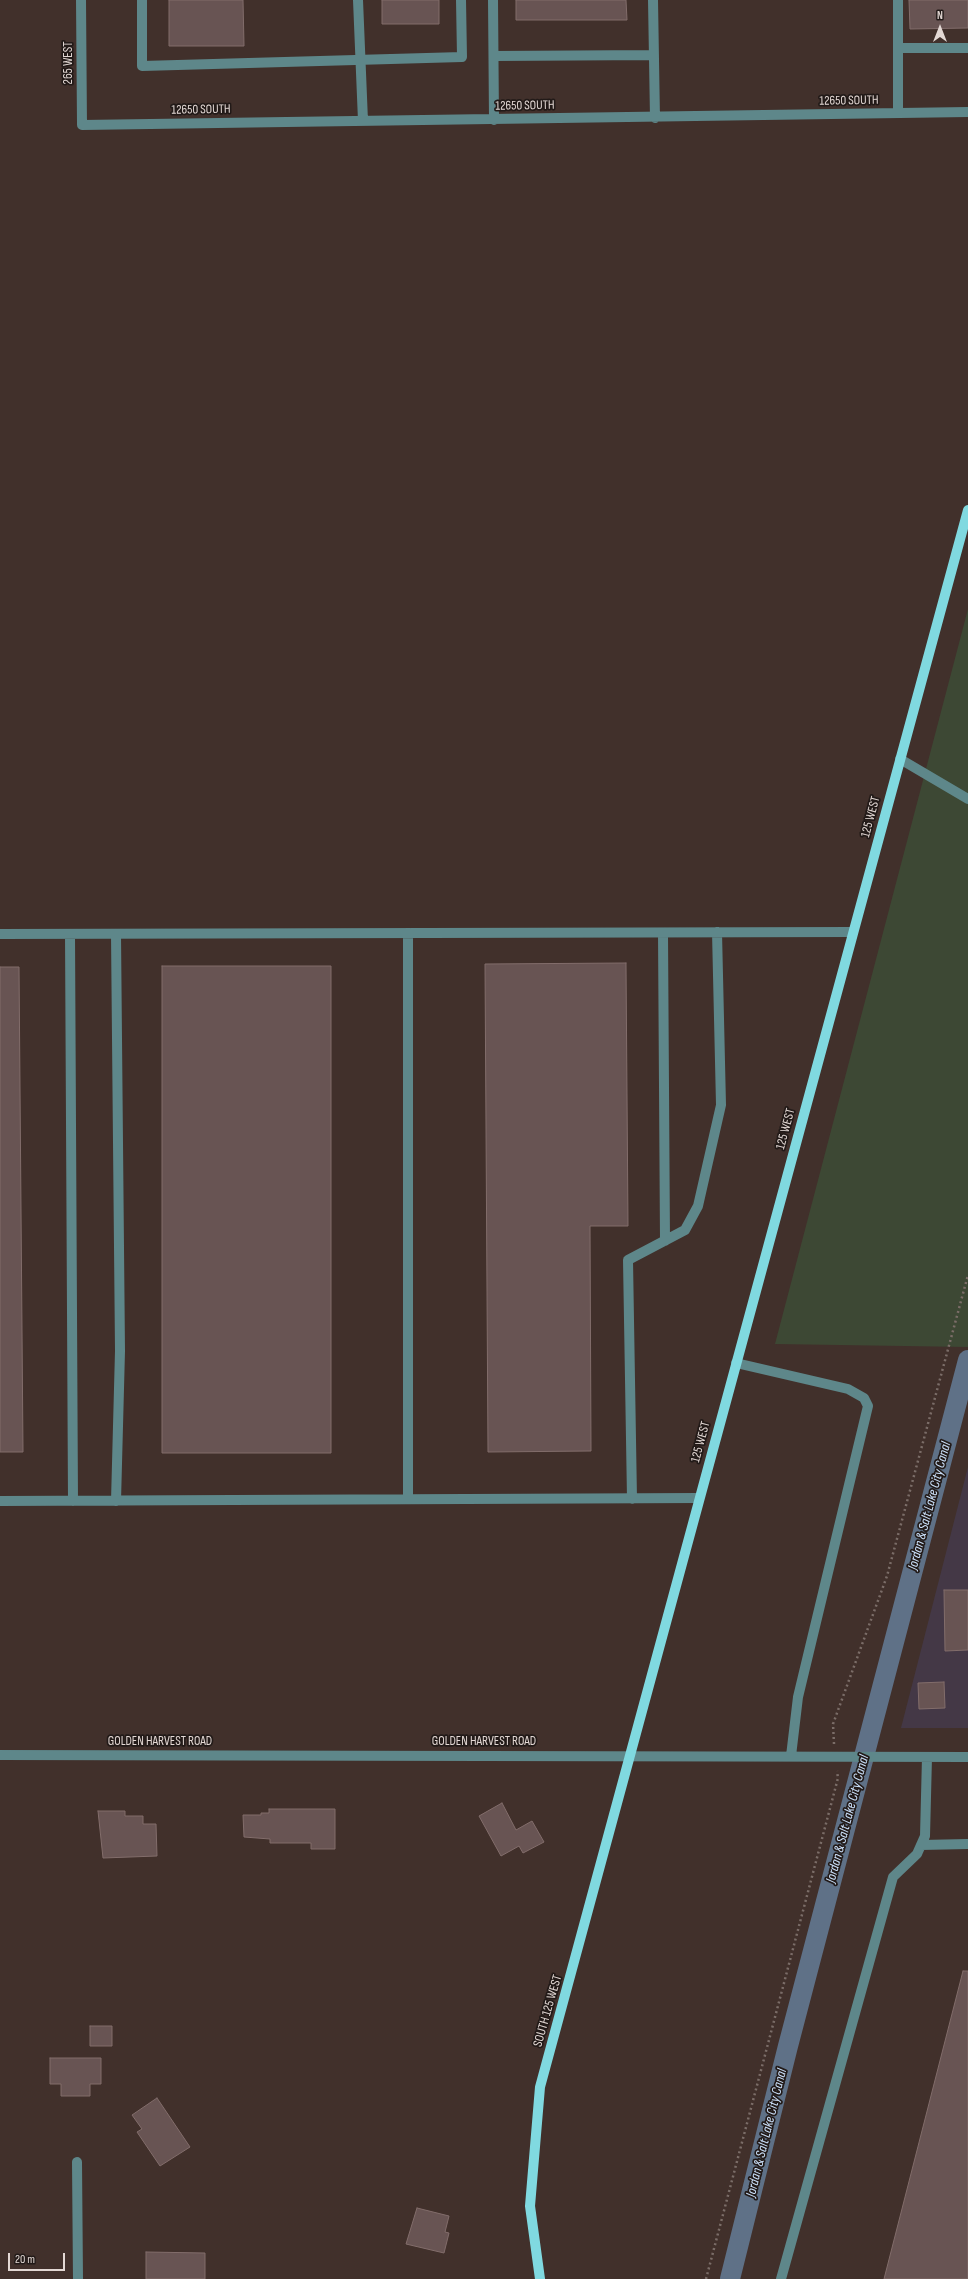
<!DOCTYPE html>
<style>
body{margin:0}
#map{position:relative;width:968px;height:2279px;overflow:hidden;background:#41302b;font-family:"Sofia Sans Condensed",sans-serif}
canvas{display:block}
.north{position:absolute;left:920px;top:8px;width:40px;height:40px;-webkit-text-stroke:3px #221a18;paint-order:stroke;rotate:0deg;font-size:11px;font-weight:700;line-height:16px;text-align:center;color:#e3d8d4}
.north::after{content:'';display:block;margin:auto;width:14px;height:18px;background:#e3d8d4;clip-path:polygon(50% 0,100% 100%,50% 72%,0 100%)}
.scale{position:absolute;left:8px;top:2253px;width:57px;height:18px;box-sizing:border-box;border:2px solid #e3d8d4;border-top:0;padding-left:5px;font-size:12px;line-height:14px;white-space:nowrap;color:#e3d8d4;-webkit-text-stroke:3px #221a18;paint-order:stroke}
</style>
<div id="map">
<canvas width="968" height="2279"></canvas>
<div class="north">N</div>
<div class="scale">20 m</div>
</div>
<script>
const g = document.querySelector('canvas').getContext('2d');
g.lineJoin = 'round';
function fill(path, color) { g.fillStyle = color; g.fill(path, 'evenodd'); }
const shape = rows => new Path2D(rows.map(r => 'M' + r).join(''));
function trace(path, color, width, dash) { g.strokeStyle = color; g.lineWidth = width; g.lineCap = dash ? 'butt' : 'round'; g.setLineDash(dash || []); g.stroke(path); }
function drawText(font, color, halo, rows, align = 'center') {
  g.font = font + ' "Sofia Sans Condensed",sans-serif'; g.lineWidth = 3.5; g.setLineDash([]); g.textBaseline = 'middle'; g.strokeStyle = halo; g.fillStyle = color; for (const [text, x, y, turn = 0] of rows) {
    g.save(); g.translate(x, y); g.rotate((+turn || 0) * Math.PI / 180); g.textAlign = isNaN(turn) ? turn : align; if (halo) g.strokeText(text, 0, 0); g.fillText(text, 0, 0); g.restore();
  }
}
const education = shape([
 [968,1467,968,1728,901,1728]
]);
const green = shape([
 [968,609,968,1347,775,1344]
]);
const canal = shape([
 [730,2279,788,2046,968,1360]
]);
const building = shape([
 [169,0,243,0,244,46,169,46,169,0],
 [382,0,439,0,439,24,382,24,382,0],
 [516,0,626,0,627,20,516,20,516,0],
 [909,0,968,0,968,28,910,29,909,0],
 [626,963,628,1226,590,1226,591,1451,488,1452,485,964,626,963],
 [162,966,331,966,331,1453,162,1453,162,966],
 [0,967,19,967,23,1452,0,1452,0,967],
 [944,1590,968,1590,968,1650,945,1651,944,1590],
 [944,1682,945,1708,919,1709,918,1683,944,1682],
 [502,1803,516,1830,532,1821,544,1842,523,1853,519,1846,501,1856,479,1816,502,1803],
 [269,1809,335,1809,335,1849,311,1849,311,1843,270,1843,270,1839,244,1837,243,1815,261,1815,261,1813,269,1813,269,1809],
 [98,1811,125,1811,125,1816,143,1816,143,1824,156,1824,157,1856,103,1858,98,1811],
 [963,1971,968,1971,968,2279,884,2279,963,1971],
 [90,2026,112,2026,112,2046,90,2046,90,2026],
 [50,2058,101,2058,101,2084,90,2084,90,2096,61,2096,61,2084,50,2084,50,2058],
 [157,2098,190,2147,160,2166,137,2132,142,2129,132,2115,157,2098],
 [417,2208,449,2216,445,2232,449,2233,444,2253,406,2244,417,2208],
 [146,2252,205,2253,205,2279,146,2279,146,2252]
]);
const path = shape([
 [834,1744,833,1724,887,1576,968,1275],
 [706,2279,838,1778,837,1771]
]);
const minor = shape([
 [81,0,82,125,968,112],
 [142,0,142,66,462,57,461,0],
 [358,0,363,121],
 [493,0,494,120],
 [653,0,655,118],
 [898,48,898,0],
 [494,56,654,55],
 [898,113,898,48,968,48],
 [900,759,968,799],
 [408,933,408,1499],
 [663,933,665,1241],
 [0,934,853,932],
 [70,934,73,1501],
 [116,934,120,1351,116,1501],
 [736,1363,848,1389,864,1398,868,1406,798,1697,791,1756],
 [632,1499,628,1260,685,1230,698,1206,721,1105,717,932],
 [0,1501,699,1498],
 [0,1755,968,1757],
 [921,1845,968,1844],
 [77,2162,78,2279],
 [781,2279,893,1877,917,1854,925,1836,927,1757]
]);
const major = shape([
 [540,2279,530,2206,540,2087,968,510]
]);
const streetNames = [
 ["265 WEST",69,63,-90],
 ["12650 SOUTH",849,101,-1],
 ["12650 SOUTH",525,106,-1],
 ["12650 SOUTH",201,110,-1],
 ["125 WEST",871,817,-75],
 ["125 WEST",786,1129,-75],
 ["125 WEST",701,1442,-75],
 ["GOLDEN HARVEST ROAD",160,1742],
 ["GOLDEN HARVEST ROAD",484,1742],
 ["SOUTH 125 WEST",548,2011,-74]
];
const waterNames = [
 ["Jordan & Salt Lake City Canal",930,1506,-75],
 ["Jordan & Salt Lake City Canal",848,1819,-75],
 ["Jordan & Salt Lake City Canal",767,2133,-76]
];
fill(education, '#443846');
fill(green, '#3d4834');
trace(canal, '#5f7187', 20);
fill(building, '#685453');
trace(building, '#826d6b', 1);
trace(path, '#7b6d68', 2.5, [2, 3]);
trace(minor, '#5e878a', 10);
trace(major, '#80d9e0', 10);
drawText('13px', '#e3d8d4', '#221a18', streetNames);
drawText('italic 14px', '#cde3fd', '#221a18', waterNames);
</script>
